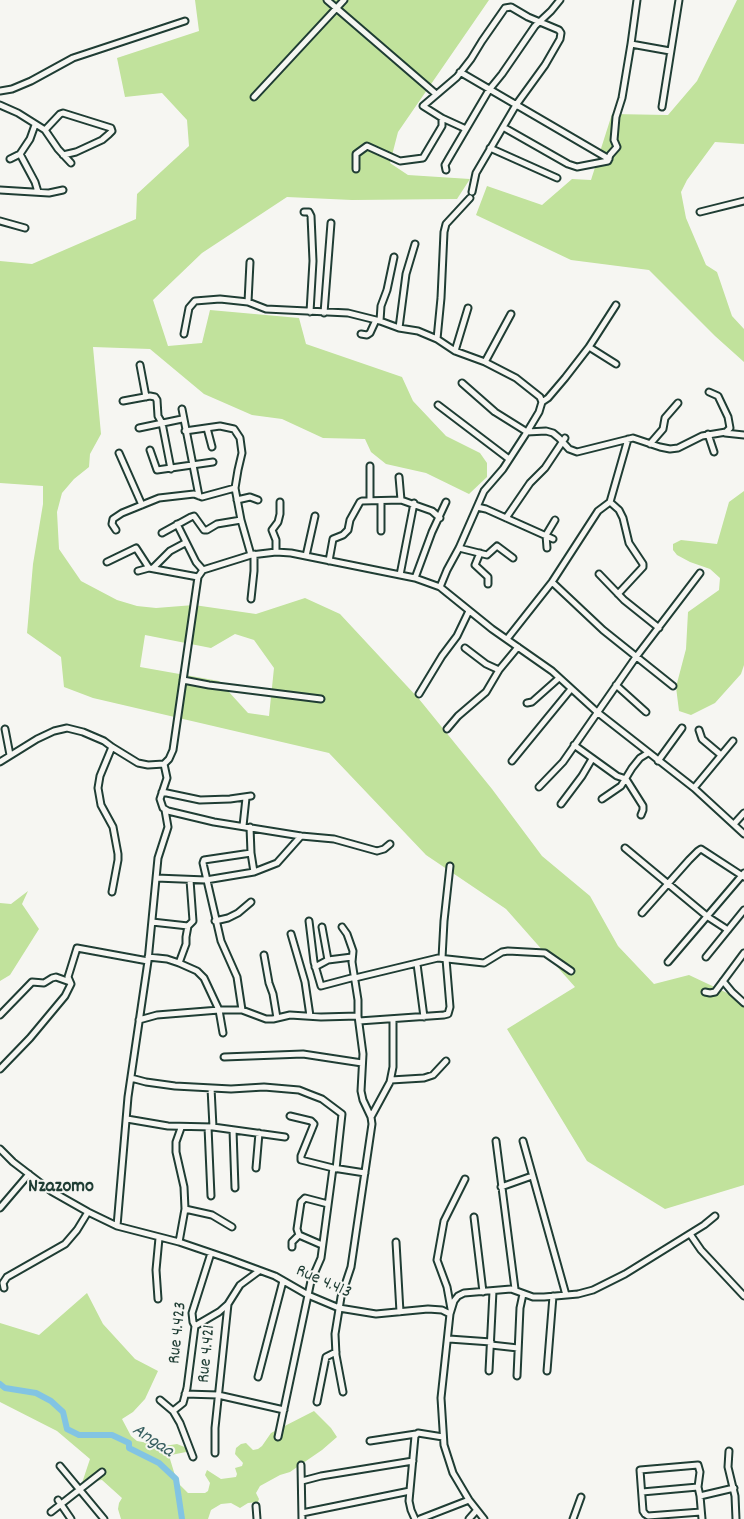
<!DOCTYPE html>
<style>
body{margin:0}
canvas{display:block;background:#f6f6f2}
</style>
<canvas width="744" height="1519"></canvas>
<script>
const g = document.querySelector('canvas').getContext('2d');
g.lineJoin = 'round';
function fill(path, color) { g.fillStyle = color; g.fill(path, 'evenodd'); }
const shape = rows => new Path2D(rows.map(r => 'M' + r).join(''));
function trace(path, color, width, dash) { g.strokeStyle = color; g.lineWidth = width; g.lineCap = dash ? 'butt' : 'round'; g.setLineDash(dash || []); g.stroke(path); }
function drawText(font, color, halo, rows, align = 'center') {
  g.font = font + ' Dekko,sans-serif'; g.lineWidth = 4; g.setLineDash([]); g.textBaseline = 'middle'; g.strokeStyle = halo; g.fillStyle = color; for (const [text, x, y, turn = 0] of rows) {
    g.save(); g.translate(x, y); g.rotate((+turn || 0) * Math.PI / 180); g.textAlign = isNaN(turn) ? turn : align; if (halo) g.strokeText(text, 0, 0); g.fillText(text, 0, 0); g.restore();
  }
}
const green = shape([
 [195,0,489,0,398,132,390,163,408,175,470,179,457,199,352,200,287,197,202,253,153,300,168,346,202,343,210,310,299,318,306,344,402,377,413,401,446,436,480,453,487,463,487,477,469,494,426,473,386,464,371,452,365,439,323,438,282,419,252,415,204,394,150,349,93,347,101,434,90,454,89,467,74,479,62,493,57,512,59,549,81,581,117,600,137,606,156,608,194,605,256,614,305,598,340,614,419,699,492,789,542,856,590,896,618,946,654,984,689,975,742,1000,744,1004,744,1185,665,1209,587,1161,507,1029,575,987,506,909,426,855,329,753,93,698,64,687,61,657,27,633,33,564,43,504,43,486,0,483,0,261,32,264,136,219,137,194,189,146,187,120,162,93,125,97,117,58,199,31],
 [235,634,254,640,274,668,269,716,248,713,219,681,140,667,145,635,211,648],
 [737,0,744,0,744,144,715,142,687,180,681,192,686,218,706,265,717,272,732,316,744,329,744,362,715,336,649,270,571,260,476,215,487,186,542,205,572,179,591,180,612,114,668,115,697,81],
 [744,491,744,665,741,674,715,703,691,715,679,711,676,687,686,649,688,612,719,590,720,578,710,569,690,562,677,555,673,550,673,544,681,540,717,544,729,502],
 [28,891,22,904,39,929,10,975,0,981,0,903,11,904],
 [87,1293,103,1324,135,1359,158,1371,145,1399,133,1412,122,1419,131,1436,137,1441,164,1446,177,1444,187,1448,186,1452,171,1455,170,1459,177,1482,188,1493,205,1493,208,1491,210,1483,205,1475,207,1470,221,1479,236,1477,237,1474,235,1468,242,1466,243,1463,235,1454,236,1448,241,1444,246,1443,253,1450,258,1449,262,1446,271,1433,314,1411,331,1428,337,1437,322,1450,290,1472,280,1475,260,1486,256,1493,259,1499,258,1502,248,1503,240,1508,231,1503,221,1504,211,1510,208,1519,121,1519,118,1509,119,1503,122,1498,102,1480,82,1483,90,1459,57,1431,0,1402,0,1323,39,1335]
]);
const river = shape([
 [0,1384,5,1388,36,1393,51,1401,63,1412,67,1429,79,1435,112,1435,129,1443,129,1448,159,1463,176,1479,182,1519]
]);
const minor = shape([
 [327,0,436,94],
 [637,0,631,44,670,51],
 [460,72,609,159],
 [0,91,12,89,31,81,73,58,185,21],
 [254,97,344,0],
 [0,105,18,113,45,130,58,149,71,163],
 [662,107,679,0],
 [503,127,568,164,577,167,608,161,610,155,617,147,614,140,616,117,622,98,631,44],
 [466,129,442,118,423,106,457,77,471,59,482,41,505,8,511,7,528,17,559,30,561,33,560,39,545,65,516,105,476,173,472,192],
 [45,130,60,114,63,113,111,128,112,131,109,134,102,140,76,152,63,155],
 [490,148,557,178],
 [20,154,35,182,38,192],
 [10,159,20,154,30,139,35,125],
 [356,169,356,154,367,146,400,161,423,158,442,126,442,118],
 [446,170,445,165,449,158,489,90,502,74,535,26,551,11,560,0],
 [0,190,49,193,63,190],
 [304,212,309,212,311,216,313,261,310,312],
 [700,212,744,201],
 [0,221,25,228],
 [248,302,250,262],
 [324,313,331,223],
 [380,321,381,306,387,290,394,257],
 [399,328,406,274,415,244],
 [184,334,189,308,195,301,220,299,248,302,266,309,348,313,380,321,399,328,418,331,437,339,455,351,485,362,516,378,540,397,542,402],
 [361,334,367,335,370,333,376,320],
 [437,339,441,298,444,232,446,224,470,198],
 [589,347,616,305],
 [455,351,468,308],
 [485,362,511,314],
 [140,365,146,397],
 [462,383,495,412,527,432,546,431,553,433,559,438,569,449,577,452,633,438,660,447,670,449,678,448,702,436,726,432,730,428,728,417,718,396,709,392],
 [123,401,150,396,155,397,157,400,158,416,162,423,171,469],
 [438,405,509,459],
 [182,409,199,496],
 [139,428,182,419],
 [207,428,212,447],
 [185,431,220,426,234,429,240,438,242,453,238,470,235,488],
 [725,433,744,435],
 [708,434,714,452],
 [650,444,663,429,665,418,678,403],
 [150,450,157,470,213,462],
 [119,453,142,505],
 [370,466,370,501],
 [399,477,401,500],
 [237,500,250,497,258,500],
 [610,502,619,510,623,518,629,543,643,564,643,567,618,594],
 [477,507,486,509,553,539],
 [506,518,530,483,545,468,565,438],
 [177,524,196,562,203,570],
 [116,530,112,524,113,519,122,513,159,498,194,494,202,497,235,488,241,520,251,555],
 [381,531,381,501],
 [162,533,191,517,194,516,204,530,207,530,217,524,241,520],
 [459,548,487,555,497,546,513,558],
 [547,548,546,535,555,520],
 [276,552,276,540,272,530,278,522,280,514,280,502],
 [480,553,475,565,488,577,488,584],
 [306,556,315,516],
 [329,561,333,539,343,535,348,530,350,520,360,502,362,501,401,500,432,511,440,518],
 [107,562,136,548,149,568,198,577],
 [153,568,170,551,185,543],
 [138,571,149,568],
 [599,574,624,600,659,628],
 [400,575,414,503],
 [415,578,432,532,446,502],
 [552,582,603,630,673,686],
 [440,587,447,570,459,548,484,491,503,469,527,432,539,412,542,402,548,398,565,378,589,347,616,364],
 [251,599,254,571,254,554],
 [507,639,552,582,598,511,610,502,628,439],
 [465,648,486,664,499,670],
 [183,680,209,685,321,699],
 [616,685,646,712],
 [419,694,442,656,457,636,469,611],
 [527,703,532,702,559,678],
 [5,729,10,755],
 [447,729,458,716,486,692,499,670,518,647],
 [699,730,702,739,721,755],
 [574,745,617,776,626,779,643,806,643,810,641,815],
 [512,761,571,689],
 [658,761,682,728],
 [0,762,37,739,54,731,67,728,83,732,104,741,112,747,138,763,148,765,164,764,169,759,173,750,198,577,203,570,251,555,276,552,291,553,415,578,440,587,492,629,552,671,597,712,694,788,744,834],
 [164,764,167,778,160,799,163,808,168,811,214,822,301,836,334,839,377,851,384,849,390,844],
 [539,787,563,762,636,657,700,573],
 [694,788,733,741],
 [162,792,200,800,230,799,251,796],
 [602,799,621,786,632,768,640,758,648,753],
 [561,804,582,776,592,759],
 [734,824,744,813],
 [243,826,246,798],
 [250,827,251,853,254,872],
 [625,848,708,917,728,930],
 [156,878,206,880,254,872,277,863,301,836],
 [112,892,118,860,118,854,113,827,101,805,98,788,100,776,112,747],
 [642,913,689,860,698,851,701,849,744,877],
 [215,921,228,918,238,913,251,902],
 [309,921,314,962,321,986,355,977],
 [152,922,188,926],
 [322,927,328,960],
 [342,927,347,934,353,951,352,962,358,1000,358,1016,363,1054,361,1091,363,1100,371,1117,372,1124,351,1267,341,1297,335,1334,336,1355,343,1392],
 [291,934,305,982,310,1016],
 [264,955,269,983,273,994,277,1018],
 [148,957,167,959,179,963,197,971,204,978,219,1010,223,1033],
 [706,957,744,910],
 [442,958,444,921,450,866],
 [668,962,744,873],
 [179,963,186,944,186,937,188,926,193,921,190,880],
 [417,964,424,1017],
 [315,967,328,960,352,957],
 [355,978,438,958,484,963,502,952,508,951,545,953,571,971],
 [723,981,732,992,744,1003],
 [705,992,710,993,715,992,744,953],
 [242,1010,237,977,221,941,203,863,204,860,251,853],
 [0,1015,32,982,44,983,52,978,56,977,70,982],
 [139,1020,157,1015,219,1010,242,1010,266,1019,273,1019,290,1015,321,1017,358,1016],
 [359,1021,444,1015,448,1014,450,1007,446,959],
 [224,1057,303,1054,362,1063],
 [0,1069,30,1038,65,996,71,984,68,977,77,948,148,961],
 [131,1078,146,1082,175,1086,231,1089,264,1087,299,1090,309,1094,322,1099,342,1114,336,1169],
 [391,1080,424,1078,433,1075,446,1061],
 [211,1088,213,1127],
 [290,1116,311,1121,314,1124,301,1156,301,1160,333,1168,365,1173],
 [371,1117,390,1082,393,1067,393,1020],
 [127,1119,168,1126,213,1127,285,1137],
 [208,1127,211,1196],
 [233,1130,235,1188],
 [496,1141,515,1289],
 [523,1141,566,1295],
 [0,1149,13,1162,51,1191,88,1212,117,1226,179,1242,229,1259,275,1276,308,1295,339,1308,376,1314,428,1309,442,1310,450,1314,441,1398,444,1445,453,1473,469,1500,484,1519],
 [256,1168,259,1133],
 [501,1187,532,1176],
 [0,1208,29,1174],
 [185,1209,212,1215,232,1227],
 [474,1217,483,1292],
 [117,1226,128,1097,148,961,158,858,168,827,165,810],
 [690,1234,701,1250,744,1296],
 [179,1242,185,1209,184,1187,176,1152,176,1142,181,1128],
 [396,1242,400,1312],
 [322,1245,299,1235,297,1229,301,1202,305,1198,328,1204],
 [292,1247,292,1242,299,1235],
 [4,1288,3,1283,7,1277,65,1244,77,1230,88,1212],
 [158,1299,156,1270,159,1238],
 [451,1309,447,1287,437,1260,444,1221,465,1179],
 [450,1314,454,1301,458,1296,464,1293,511,1289,533,1297,544,1297,578,1294,593,1290,625,1274,704,1225,715,1216],
 [195,1326,219,1312,228,1304],
 [449,1339,491,1342],
 [491,1345,518,1348],
 [489,1371,493,1291],
 [547,1371,553,1296],
 [517,1376,520,1308,523,1294],
 [258,1377,283,1281],
 [185,1394,218,1395,284,1410],
 [160,1400,173,1411,180,1423,193,1457],
 [317,1402,326,1357,336,1352],
 [173,1411,183,1403,187,1388,195,1326,193,1322,192,1313,211,1253],
 [278,1437,311,1281,321,1258,333,1168],
 [370,1441,416,1434],
 [729,1451,728,1467,735,1496,736,1519],
 [215,1453,215,1428,228,1304,240,1285,259,1271],
 [301,1465,302,1519],
 [60,1466,104,1519],
 [302,1481,321,1476,413,1461],
 [642,1492,698,1487],
 [700,1496,734,1488],
 [58,1500,71,1519],
 [256,1506,257,1519],
 [51,1512,102,1472],
 [701,1512,648,1516,645,1514,643,1511,640,1470,698,1465,700,1472,698,1487,700,1496,702,1519],
 [302,1513,410,1491],
 [415,1519,411,1510,409,1501,415,1436,418,1433,443,1437],
 [420,1519,469,1500],
 [469,1519,476,1511],
 [573,1519,581,1497]
]);
const streetNames = [
 ["Rue 4.413",323,1283,24],
 ["Rue 4.423",179,1333,-84],
 ["Rue 4.421",208,1354,-84]
];
const waterNames = [
 ["Angaa",152,1442,34]
];
const quarterNames = [
 ["Nzazomo",61,1188]
];
fill(green, '#c1e29c');
trace(river, '#82c4e3', 6);
trace(minor, '#1f3d34', 9);
trace(minor, '#f6f6f2', 5);
drawText('18px', '#1f3d34', '#f6f6f2', streetNames);
drawText('italic 19px', '#385f60', '#f6f6f2', waterNames);
drawText('bold 20px', '#1f3d34', '#f6f6f2', quarterNames);
</script>
